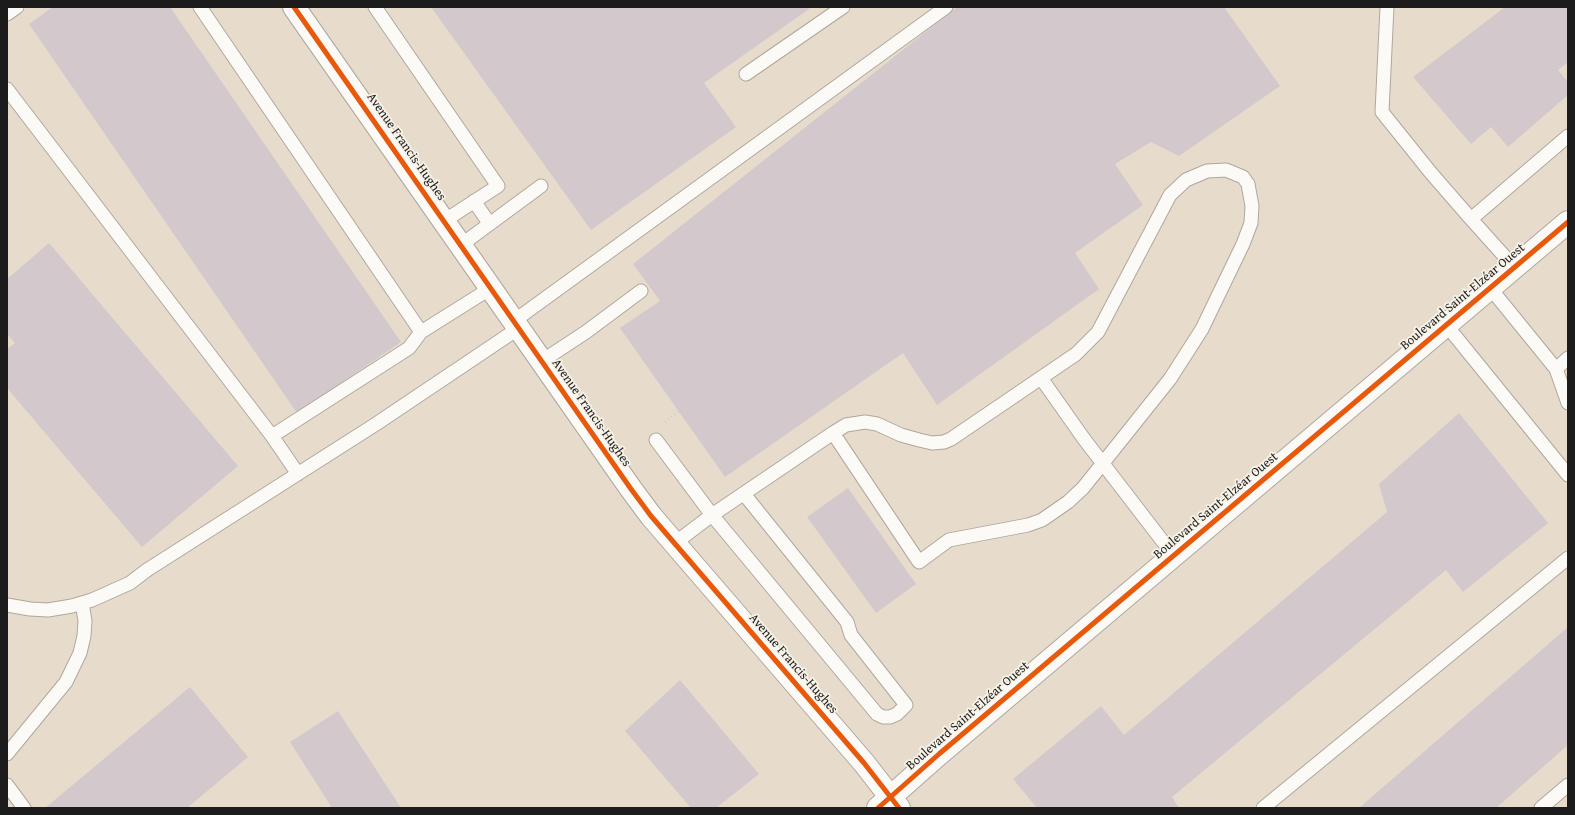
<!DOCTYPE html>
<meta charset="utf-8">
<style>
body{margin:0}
#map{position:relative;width:1575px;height:815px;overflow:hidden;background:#e7dccc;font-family:"Gentium Book Plus",serif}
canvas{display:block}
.frame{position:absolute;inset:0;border:8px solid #1c1c1c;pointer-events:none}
</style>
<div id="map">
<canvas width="1575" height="815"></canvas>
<div class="frame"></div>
</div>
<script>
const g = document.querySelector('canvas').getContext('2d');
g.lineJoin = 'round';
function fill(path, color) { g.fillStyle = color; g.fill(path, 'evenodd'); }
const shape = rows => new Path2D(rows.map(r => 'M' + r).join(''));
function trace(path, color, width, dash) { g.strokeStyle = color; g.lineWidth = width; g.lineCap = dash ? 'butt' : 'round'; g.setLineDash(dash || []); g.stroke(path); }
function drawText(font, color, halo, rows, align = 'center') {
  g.font = font + ' "Gentium Book Plus",serif'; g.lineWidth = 3.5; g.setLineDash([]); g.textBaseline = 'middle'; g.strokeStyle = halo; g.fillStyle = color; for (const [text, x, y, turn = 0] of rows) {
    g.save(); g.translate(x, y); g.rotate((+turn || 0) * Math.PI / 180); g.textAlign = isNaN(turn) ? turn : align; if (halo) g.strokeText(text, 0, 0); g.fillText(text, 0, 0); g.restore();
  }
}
const building = shape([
 [53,7,170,7,401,342,297,413,29,24],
 [431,7,808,7,809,9,704,83,736,127,591,230],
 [957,7,1224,7,1280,86,1179,156,1151,142,1115,164,1143,205,1075,253,1099,289,937,405,903,353,725,477,620,328,660,301,633,264],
 [1505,7,1568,7,1568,62,1558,70,1568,82,1568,95,1508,147,1491,127,1471,144,1413,77],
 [49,243,238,466,142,547,7,388,7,349,15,343,7,334,7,279],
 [1459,413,1548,523,1463,592,1446,570,1172,797,1179,808,1037,808,1013,779,1101,706,1124,735,1387,512,1379,484],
 [848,488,916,584,876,613,807,517],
 [1568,627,1568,745,1496,808,1359,808],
 [680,680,759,774,716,808,691,808,625,731],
 [190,687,248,757,187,808,45,808],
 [338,711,401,808,332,808,290,742]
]);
const path = shape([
 [665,422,679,411]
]);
const lane = shape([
 [200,7,421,332],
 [375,7,498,186,444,221],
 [1387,7,1382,112,1431,173,1471,219],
 [7,14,17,7],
 [746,74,843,7],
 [7,89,272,436],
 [474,201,489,223],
 [461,245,541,186],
 [1515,268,1471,219,1568,136],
 [1491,289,1556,369,1568,358],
 [514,321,946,7],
 [1447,326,1568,475],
 [542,361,586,332,641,291],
 [1556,369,1568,403],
 [1041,378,1084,439,1174,556],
 [656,440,712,515,675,543],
 [298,474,272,436,409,348,421,332,491,288],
 [744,494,847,622,851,635,906,705,897,714,890,717,883,717,877,714,712,515,833,433,919,562,949,540,1028,525,1042,520,1068,502,1083,488,1170,379,1202,329,1243,244,1251,223,1252,206,1248,184,1243,177,1226,170,1207,171,1186,180,1170,195,1098,332,1076,354,951,439,944,442,932,443,919,440,901,435,877,424,865,422,846,425,833,433],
 [7,605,30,609,48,610,72,606,92,600,130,583,147,570,376,424,519,328],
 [7,754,66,682,80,653,84,636,85,621,82,603],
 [7,785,24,808],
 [1263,808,1568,558],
 [1541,808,1568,785]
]);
const street = shape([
 [294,7,631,489,651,516,864,763,899,808]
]);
const secondary = shape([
 [878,808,939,754,1568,222]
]);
const cycleway = shape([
 [294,7,631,489,651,516,864,763,899,808],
 [878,808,939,754,1568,222]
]);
const streetNames = [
 ["Avenue Francis-Hughes",406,147,55],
 ["Boulevard Saint-Elzéar Ouest",1463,297,-40],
 ["Avenue Francis-Hughes",591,413,55],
 ["Boulevard Saint-Elzéar Ouest",1216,506,-40],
 ["Avenue Francis-Hughes",793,664,49],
 ["Boulevard Saint-Elzéar Ouest",968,716,-41]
];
fill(building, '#d3c8cb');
trace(lane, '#aea79d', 15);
trace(street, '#aea79d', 24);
trace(secondary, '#aea79d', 24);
trace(path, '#d0cdc9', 2.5, [1, 3]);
trace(lane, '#fbfaf7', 13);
trace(street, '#fbfaf7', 22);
trace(secondary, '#fbfaf7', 22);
trace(cycleway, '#e8590c', 5);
drawText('13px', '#1c1c1c', '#f7f3e8', streetNames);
</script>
